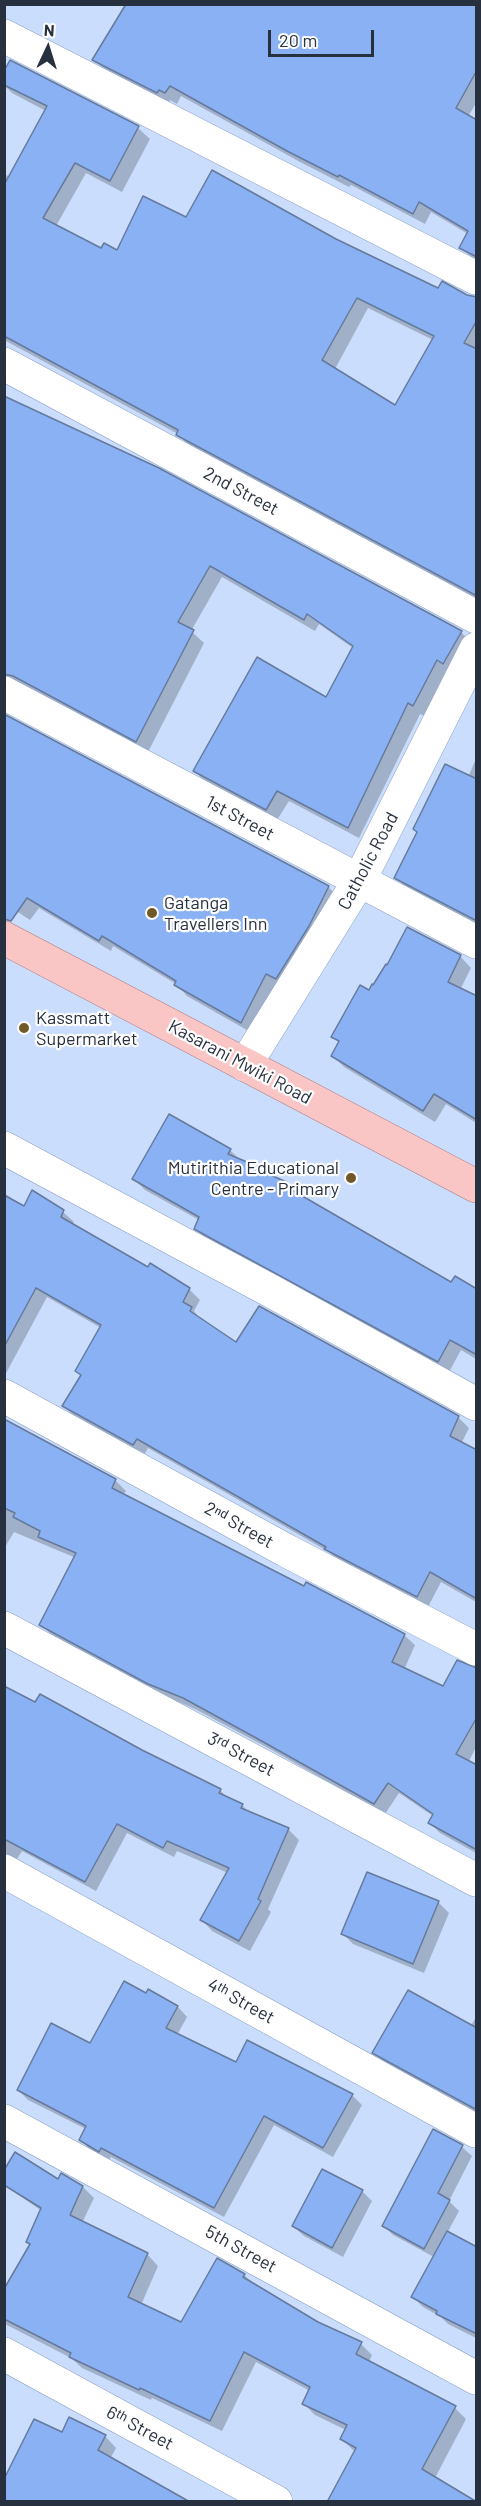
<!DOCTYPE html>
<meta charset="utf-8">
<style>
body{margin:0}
#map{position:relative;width:481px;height:2506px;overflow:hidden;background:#caddfc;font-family:Barlow,sans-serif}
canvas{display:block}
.frame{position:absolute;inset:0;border:6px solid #27303f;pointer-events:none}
.north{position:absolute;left:18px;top:18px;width:60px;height:60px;-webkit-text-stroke:4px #fdfdfd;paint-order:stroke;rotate:4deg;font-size:16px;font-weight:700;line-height:24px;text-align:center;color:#27303f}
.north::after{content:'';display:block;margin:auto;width:21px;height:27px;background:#27303f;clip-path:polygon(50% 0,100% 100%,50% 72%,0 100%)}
.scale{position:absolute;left:268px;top:30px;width:106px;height:27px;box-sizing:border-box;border:3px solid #27303f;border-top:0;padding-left:8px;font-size:18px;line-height:21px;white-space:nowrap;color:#27303f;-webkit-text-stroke:4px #fdfdfd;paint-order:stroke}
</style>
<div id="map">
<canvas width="481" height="2506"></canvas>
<div class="frame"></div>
<div class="north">N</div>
<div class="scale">20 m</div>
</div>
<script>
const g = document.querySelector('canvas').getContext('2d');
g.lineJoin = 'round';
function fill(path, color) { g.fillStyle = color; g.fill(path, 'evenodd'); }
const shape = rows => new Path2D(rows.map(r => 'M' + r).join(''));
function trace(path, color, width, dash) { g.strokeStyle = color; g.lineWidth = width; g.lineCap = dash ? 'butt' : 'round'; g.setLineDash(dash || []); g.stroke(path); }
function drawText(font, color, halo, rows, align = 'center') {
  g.font = font + ' Barlow,sans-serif'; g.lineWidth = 4.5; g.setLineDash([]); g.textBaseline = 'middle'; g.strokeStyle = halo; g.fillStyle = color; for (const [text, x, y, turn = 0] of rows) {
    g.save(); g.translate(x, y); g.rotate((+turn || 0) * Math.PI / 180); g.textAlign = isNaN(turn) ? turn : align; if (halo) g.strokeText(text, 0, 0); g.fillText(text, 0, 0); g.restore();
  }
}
const shadow = shape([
 [124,4,476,4,476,103,468,117,476,122,476,261,461,248,468,234,431,212,425,224,351,185,349,187,300,162,181,96,177,104,170,100,169,104,106,71,94,60,126,6],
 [11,62,138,128,150,139,122,192,86,173,56,226,102,250,117,252,187,218,335,240,439,290,476,298,476,599,189,446,178,434,4,340,4,174,10,177,46,111,12,93,4,85,4,74],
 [368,308,433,340,395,407,335,369],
 [4,397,461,632,472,643,425,716,420,714,359,838,289,801,277,820,206,783,195,771,326,699,353,648,319,624,315,631,222,577,191,631,204,643,148,752,4,689],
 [4,716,328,887,340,898,252,1033,187,996,176,984,113,946,111,951,39,908,30,920,4,903],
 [476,759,476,926,407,889,396,877,468,777],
 [460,956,471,968,460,990,476,998,476,1123,446,1104,435,1122,344,1067,333,1056,340,1043,333,1036,370,992],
 [230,1150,241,1161,254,1167,260,1173,286,1184,297,1195,452,1284,476,1290,476,1359,461,1350,449,1372,207,1240,196,1228,199,1220,145,1190,134,1179],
 [32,1192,63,1212,74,1222,72,1225,149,1269,150,1265,190,1290,200,1300,194,1311,201,1320,236,1344,458,1417,469,1428,461,1444,476,1452,476,1602,441,1582,428,1607,337,1560,329,1552,148,1448,144,1455,75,1417,64,1406,82,1376,77,1371,101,1328,47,1297,4,1377,4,1193,25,1207],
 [4,1421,115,1480,126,1491,123,1495,305,1588,404,1635,415,1645,404,1670,444,1688,476,1669,476,1747,468,1763,476,1767,476,1853,440,1833,430,1823,433,1816,399,1793,385,1814,270,1749,195,1709,160,1694,52,1635,41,1625,76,1558,14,1532,4,1549],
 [4,1687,220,1790,230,1800,242,1805,250,1813,288,1829,299,1840,268,1909,271,1912,250,1951,212,1931,202,1920,228,1873,177,1851,174,1857,127,1833,96,1891,22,1851,17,1859,4,1853],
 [438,1902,449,1913,424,1973,353,1944,343,1934],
 [149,1991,178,2007,187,2017,177,2035,237,2064,352,2095,362,2105,333,2157,274,2125,224,2217,111,2157,109,2160,90,2150,81,2140,86,2129,28,2100,18,2090,90,2045],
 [476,2017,476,2114,386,2064,374,2052,471,2026],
 [462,2147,472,2156,449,2201,459,2211,444,2239,476,2255,476,2338,448,2324,441,2317,423,2307,413,2297,434,2257,393,2235,383,2225],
 [58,2181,83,2187,94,2198,82,2223,147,2254,158,2266,141,2305,182,2324,217,2260,244,2275,256,2286,317,2323,361,2344,372,2355,369,2362,455,2408,466,2419,435,2478,353,2450,342,2439,346,2430,315,2415,304,2404,310,2391,256,2362,222,2431,152,2398,151,2400,82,2368,71,2358,5,2324,4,2293,31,2245,27,2242,42,2211,4,2185],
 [362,2191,372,2201,343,2257,304,2236,293,2226],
 [63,2434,105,2436,116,2448,110,2459]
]);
const building = shape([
 [126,4,477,4,477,70,456,108,477,120,477,257,459,248,468,231,419,202,413,214,339,175,338,177,287,151,170,86,165,93,159,90,157,93,92,60,126,4],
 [10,60,139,126,110,181,75,163,43,218,101,248,104,243,117,250,143,196,186,217,212,170,336,239,438,288,442,281,467,295,477,297,477,320,464,343,477,349,477,596,176,435,178,430,4,336,4,185,47,106,4,85,4,71,10,60],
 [357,298,434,336,395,405,322,360,357,298],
 [4,396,159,468,462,631,443,664,437,660,413,706,408,703,348,828,277,791,266,810,193,771,257,657,326,697,353,646,307,614,304,620,210,566,178,622,194,630,136,742,13,676,4,674,4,396],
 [4,714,329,886,309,926,276,979,266,974,241,1023,174,985,176,981,102,936,99,941,27,898,11,921,4,919,4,714],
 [445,764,477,779,477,921,394,878,417,832,413,829,445,764],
 [407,927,461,955,448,982,477,996,477,1120,434,1094,423,1111,331,1056,339,1041,331,1037,360,985,369,990,372,984,373,985,386,964,387,965,407,927],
 [169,1114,231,1149,228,1154,254,1165,253,1168,287,1182,285,1186,451,1282,455,1276,477,1289,477,1355,450,1340,438,1362,194,1229,199,1217,132,1179,169,1114],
 [32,1190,64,1210,61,1217,148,1267,150,1263,190,1288,183,1302,192,1307,190,1311,236,1342,259,1306,459,1416,450,1436,477,1450,477,1599,430,1572,417,1597,324,1549,326,1547,137,1439,133,1445,62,1406,81,1375,75,1371,101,1325,36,1288,4,1347,4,1195,24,1206,32,1190],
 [4,1419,116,1479,112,1488,304,1586,306,1582,405,1634,392,1662,443,1686,457,1660,477,1668,477,1717,456,1754,477,1765,477,1850,428,1823,433,1814,388,1783,374,1804,258,1739,183,1698,148,1684,39,1625,76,1553,38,1537,40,1531,13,1517,15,1513,4,1508,4,1419],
 [4,1686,35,1702,40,1694,142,1750,221,1789,219,1793,243,1804,241,1808,289,1828,258,1899,261,1901,239,1941,200,1920,229,1868,167,1841,163,1848,117,1824,85,1882,4,1839,4,1686],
 [367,1872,439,1901,413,1964,341,1934,367,1872],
 [124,1981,146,1993,148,1989,178,2006,166,2028,236,2062,247,2040,353,2094,323,2148,264,2116,214,2208,101,2148,99,2152,79,2140,86,2126,17,2090,51,2023,90,2043,124,1981],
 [408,1990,477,2028,477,2110,372,2053,408,1990],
 [433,2129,463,2145,438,2193,450,2200,424,2249,382,2226,433,2129],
 [15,2152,58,2179,61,2173,83,2186,70,2215,148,2253,128,2297,181,2322,217,2258,245,2274,243,2277,318,2322,362,2342,356,2354,456,2406,422,2469,477,2502,327,2502,356,2448,340,2439,347,2425,302,2404,310,2387,244,2352,210,2421,140,2388,139,2390,69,2357,71,2353,4,2319,4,2289,30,2244,26,2242,41,2208,4,2185,4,2170,15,2152],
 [322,2169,363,2190,332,2248,292,2226,322,2169],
 [447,2231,477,2247,477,2334,436,2314,437,2311,411,2297,447,2231],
 [69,2417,106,2435,98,2450,190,2502,4,2502,4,2479,34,2419,62,2432,69,2417]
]);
const minor = shape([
 [4,36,476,278],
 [4,364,476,617],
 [4,693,476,942],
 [245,1065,359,881,476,649],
 [4,1148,271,1291,476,1404],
 [4,1396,287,1551,476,1649],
 [4,1628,476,1880],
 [4,1871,476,2131],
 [4,2121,476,2378],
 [4,2354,276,2502]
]);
const major = shape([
 [4,938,476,1186]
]);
const markers = [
 [152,913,6,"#715829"],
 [24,1028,6,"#715829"],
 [351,1178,6,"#715829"]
];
const streetNames = [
 ["2nd Street",241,491,28],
 ["1st Street",240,818,28],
 ["Catholic Road",368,861,-62],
 ["Kasarani Mwiki Road",240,1062,28],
 ["2ⁿᵈ Street",239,1525,29],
 ["3ʳᵈ Street",241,1754,28],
 ["4ᵗʰ Street",241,2001,29],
 ["5th Street",241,2249,29],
 ["6ᵗʰ Street",140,2428,28]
];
const poiNames = [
 ["Gatanga",164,903],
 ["Travellers Inn",164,924],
 ["Kassmatt",36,1018],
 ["Supermarket",36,1039],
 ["Mutirithia Educational",339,1168,"right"],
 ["Centre - Primary",339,1189,"right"]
];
fill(shadow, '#0003');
fill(building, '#89b1f3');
trace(building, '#657a9d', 1.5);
trace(minor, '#8ba1c6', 34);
trace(major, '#ae797d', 34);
trace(minor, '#fff', 33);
trace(major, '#fac6c5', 33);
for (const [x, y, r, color] of markers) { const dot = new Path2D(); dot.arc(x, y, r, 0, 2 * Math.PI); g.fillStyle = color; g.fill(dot); trace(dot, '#fdfdfd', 2); }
drawText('18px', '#27303f', '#fdfdfd', streetNames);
drawText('18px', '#27303f', '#fdfdfd', poiNames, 'left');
</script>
